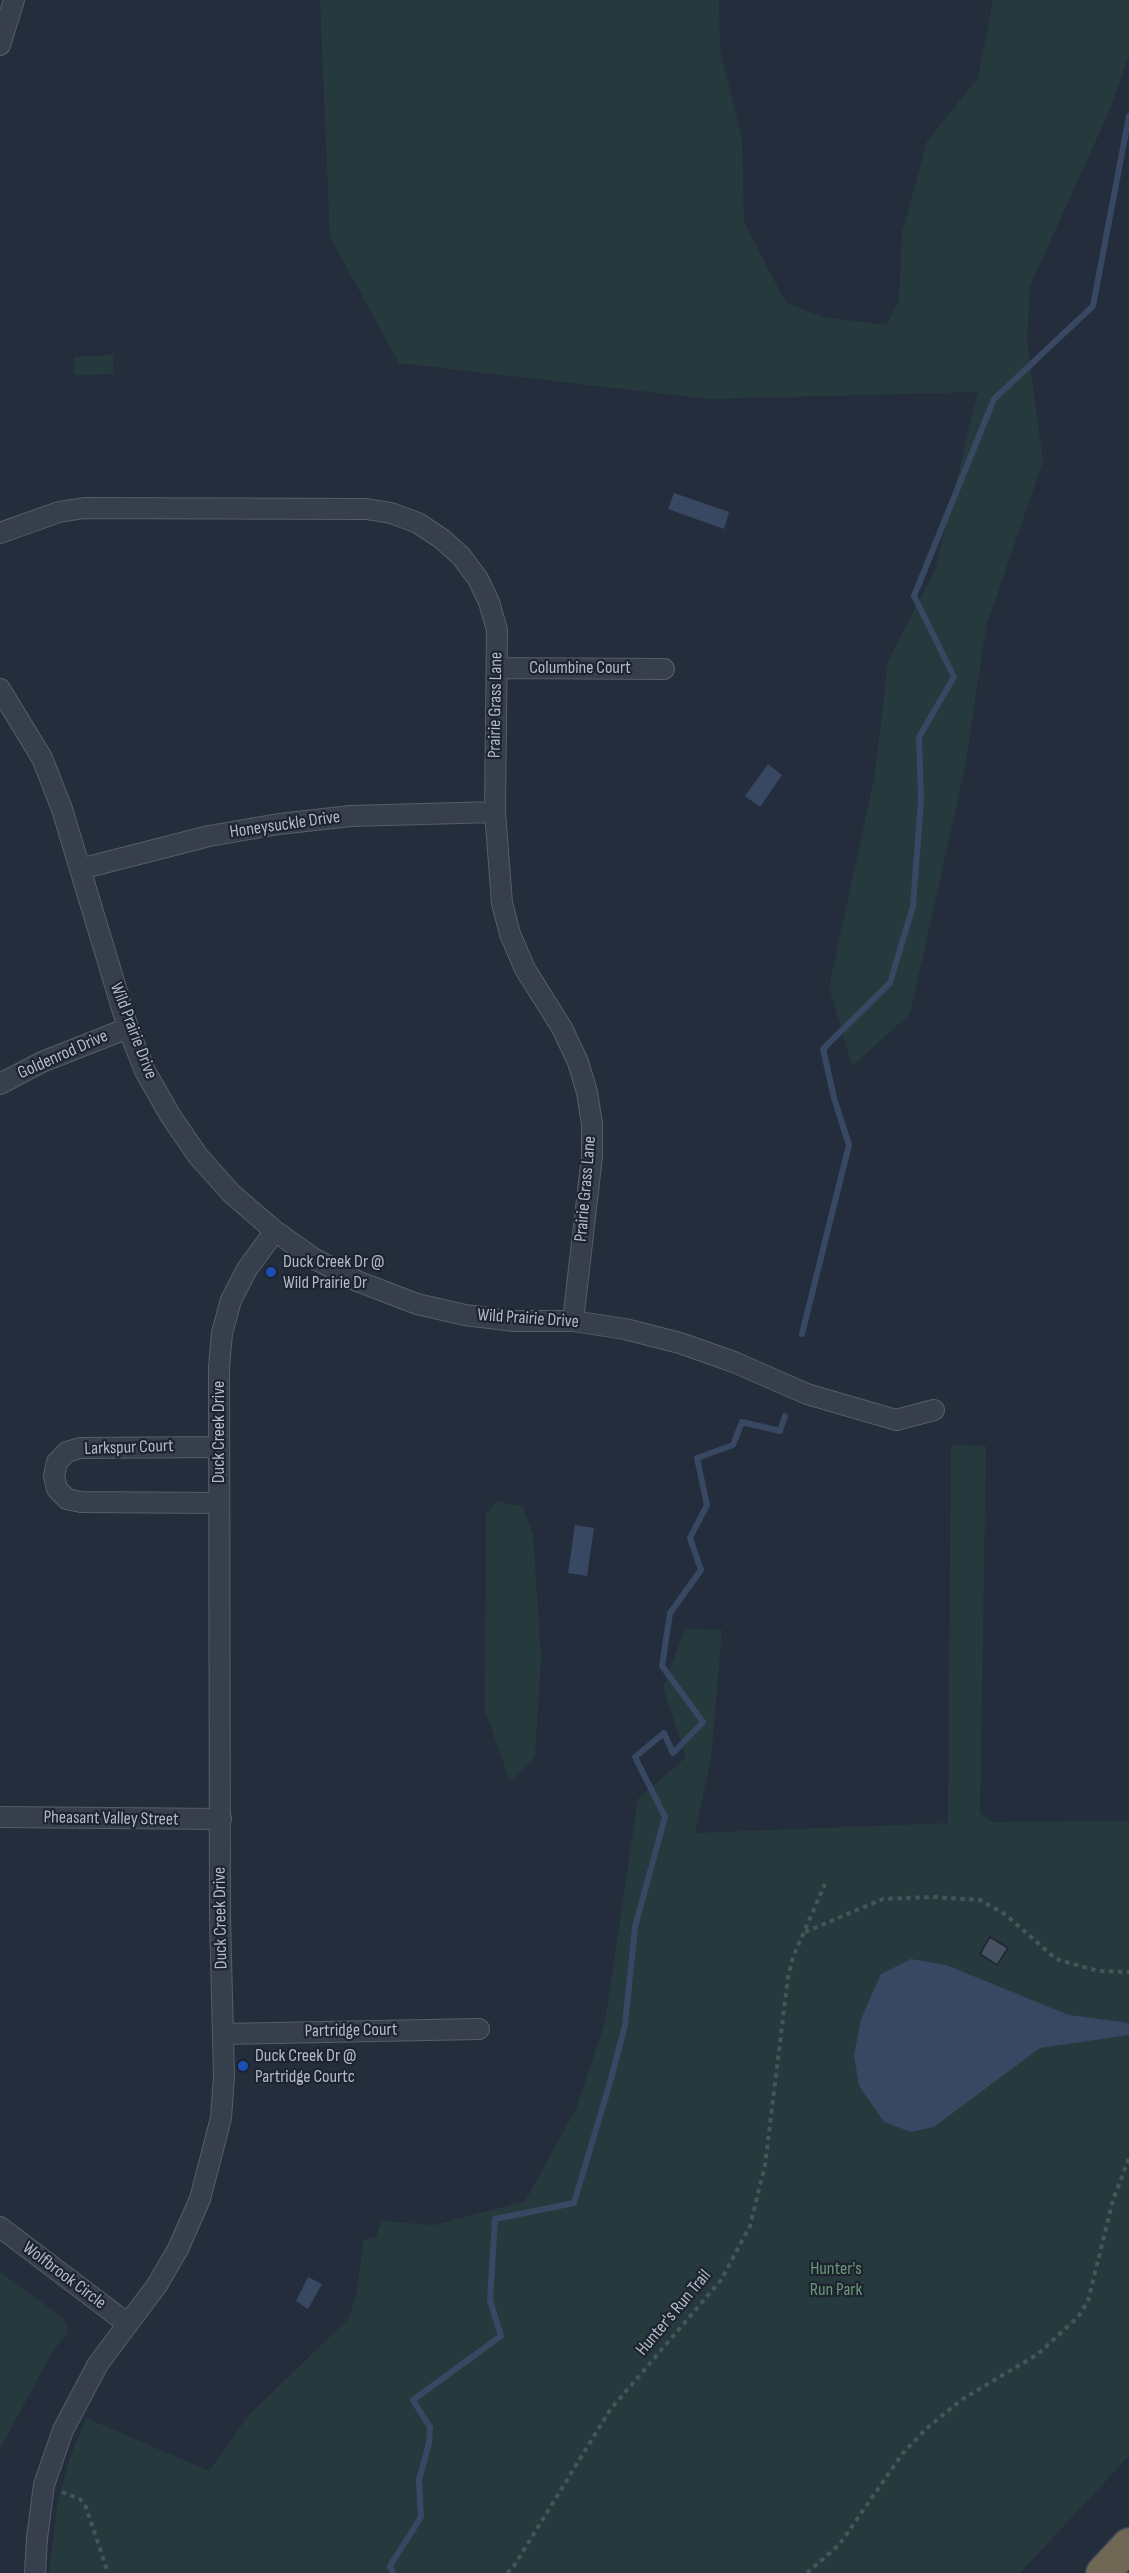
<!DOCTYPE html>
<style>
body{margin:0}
canvas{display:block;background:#242d3b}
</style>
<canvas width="1129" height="2573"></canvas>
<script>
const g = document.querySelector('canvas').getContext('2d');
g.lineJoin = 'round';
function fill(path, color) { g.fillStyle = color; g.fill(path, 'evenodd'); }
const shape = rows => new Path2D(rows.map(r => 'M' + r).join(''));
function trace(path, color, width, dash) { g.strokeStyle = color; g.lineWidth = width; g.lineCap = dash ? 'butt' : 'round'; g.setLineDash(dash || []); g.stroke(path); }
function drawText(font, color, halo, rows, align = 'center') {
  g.font = font + ' "Sofia Sans Condensed",sans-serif'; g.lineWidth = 4.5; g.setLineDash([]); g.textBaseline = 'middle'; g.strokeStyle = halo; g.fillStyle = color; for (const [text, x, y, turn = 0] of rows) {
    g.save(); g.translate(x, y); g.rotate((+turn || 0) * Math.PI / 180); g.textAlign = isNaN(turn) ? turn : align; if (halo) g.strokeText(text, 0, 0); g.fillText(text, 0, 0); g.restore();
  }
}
const green = shape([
 [320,0,719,0,720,50,742,138,744,222,786,303,824,317,886,325,899,301,902,233,927,141,978,78,993,0,1129,0,1129,55,1111,107,1030,286,1027,342,1043,461,986,627,965,767,910,1014,852,1066,829,987,875,775,888,661,935,570,978,392,709,399,399,363,330,237],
 [113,355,113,374,75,375,74,357],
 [951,1445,986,1446,980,1813,992,1822,1129,1821,1129,2456,1020,2573,49,2573,58,2501,70,2457,86,2418,209,2471,248,2416,348,2319,356,2296,364,2240,376,2237,382,2221,434,2225,525,2201,576,2109,605,2022,638,1799,686,1757,663,1688,685,1629,722,1630,711,1758,695,1833,948,1823],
 [497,1501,523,1507,533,1535,541,1658,535,1757,510,1781,485,1710,486,1514],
 [0,2272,63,2318,67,2325,67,2333,51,2354,0,2449]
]);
const water = shape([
 [674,493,729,512,724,529,668,509],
 [768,764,782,775,760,807,745,796],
 [575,1525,594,1528,587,1576,568,1573],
 [911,1959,946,1965,1069,2015,1129,2023,1129,2035,1040,2048,934,2127,911,2132,884,2122,859,2086,854,2055,861,2019,881,1974],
 [308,2277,322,2284,308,2309,296,2301]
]);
const stream = shape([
 [802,1334,849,1145,834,1098,823,1049,890,983,913,906,921,800,919,737,954,677,914,596,994,399,1093,306,1129,116],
 [393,2573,390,2566,421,2517,419,2480,429,2443,430,2427,413,2400,501,2336,490,2300,495,2219,574,2203,611,2079,625,2025,635,1927,665,1817,635,1757,664,1733,673,1753,703,1722,662,1666,670,1613,701,1570,690,1538,707,1505,697,1458,733,1445,742,1422,780,1431,785,1416]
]);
const building = shape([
 [990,1937,1008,1948,997,1965,980,1954,990,1937]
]);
const path = shape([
 [805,1932,883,1899,932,1897,980,1900,1006,1915,1056,1959,1098,1971,1129,1972],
 [62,2492,80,2499,86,2507,108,2573],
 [507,2573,514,2566,610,2410,721,2280,750,2226,765,2165,788,1977,793,1957,825,1884],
 [807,2573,839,2545,903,2453,926,2429,961,2400,1038,2354,1078,2317,1088,2301,1113,2200,1129,2158]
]);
const minor = shape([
 [0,45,14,0],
 [0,533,59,512,84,508,366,509,391,513,418,523,442,539,461,556,478,579,489,602,497,630,495,812,502,903,510,934,525,969,562,1028,578,1062,587,1092,592,1124,592,1156,573,1321],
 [497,668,664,669],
 [0,689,42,758,62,809,128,1028,145,1071,170,1115,198,1156,232,1194,275,1231,313,1258,357,1281,417,1304,465,1315,514,1321,573,1321,625,1329,680,1343,734,1362,807,1394,896,1420,934,1410],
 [80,869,209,836,279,824,351,816,495,812],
 [0,1084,42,1062,128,1028],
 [219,1447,80,1448,67,1452,57,1462,54,1476,57,1489,67,1499,81,1502,219,1503],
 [0,1817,221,1819],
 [223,2034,479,2029],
 [0,2227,128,2324],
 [35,2573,37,2538,44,2485,63,2430,98,2364,157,2285,178,2249,200,2199,221,2118,224,2076,220,1918,219,1367,222,1333,231,1300,247,1269,275,1231]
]);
const motorway = shape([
 [1103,2573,1129,2545]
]);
const markers = [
 [271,1272,6,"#1a4fb4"],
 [243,2066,6,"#1a4fb4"]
];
const streetNames = [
 ["Columbine Court",580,668],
 ["Prairie Grass Lane",496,705,-89],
 ["Honeysuckle Drive",285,825,-8],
 ["Wild Prairie Drive",133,1031,69],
 ["Goldenrod Drive",63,1055,-24],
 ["Prairie Grass Lane",586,1189,-85],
 ["Wild Prairie Drive",528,1319,4],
 ["Duck Creek Drive",219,1432,-90],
 ["Larkspur Court",129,1448,-2],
 ["Pheasant Valley Street",111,1819,1],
 ["Duck Creek Drive",221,1918,-91],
 ["Partridge Court",351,2031,-1],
 ["Wolfbrook Circle",64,2276,37],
 ["Hunter's Run Trail",674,2313,-50]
];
const poiNames = [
 ["Duck Creek Dr @",283,1262],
 ["Wild Prairie Dr",283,1283],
 ["Duck Creek Dr @",255,2056],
 ["Partridge Courtc",255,2077]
];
const parkNames = [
 ["Hunter's",836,2269],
 ["Run Park",836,2290]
];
fill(green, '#26393c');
fill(water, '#384862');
trace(stream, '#384862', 6);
fill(building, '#455060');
trace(building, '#1f2632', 1.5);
trace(minor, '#565d69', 22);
trace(motorway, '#434a56', 36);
trace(path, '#44565a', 4, [4.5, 4.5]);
trace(minor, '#373f4c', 20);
trace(motorway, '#716755', 33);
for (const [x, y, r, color] of markers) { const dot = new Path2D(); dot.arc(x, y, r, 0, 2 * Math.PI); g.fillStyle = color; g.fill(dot); trace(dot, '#1d2430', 2); }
drawText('18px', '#b3bac7', '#1d2430', streetNames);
drawText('18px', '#b3bac7', '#1d2430', poiNames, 'left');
drawText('18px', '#6b9777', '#1d2430', parkNames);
</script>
